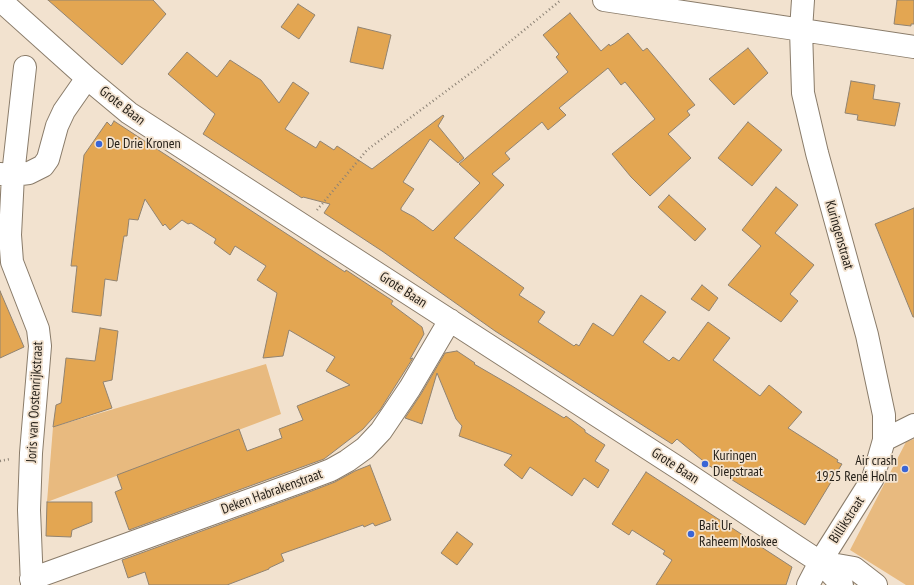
<!DOCTYPE html>
<meta charset="utf-8">
<style>
body{margin:0}
canvas{display:block;background:#f2e2cf}
</style>
<canvas width="914" height="585"></canvas>
<script>
const g = document.querySelector('canvas').getContext('2d');
g.lineJoin = 'round';
function fill(path, color) { g.fillStyle = color; g.fill(path, 'evenodd'); }
const shape = rows => new Path2D(rows.map(r => 'M' + r).join(''));
function trace(path, color, width, dash) { g.strokeStyle = color; g.lineWidth = width; g.lineCap = dash ? 'butt' : 'round'; g.setLineDash(dash || []); g.stroke(path); }
function drawText(font, color, halo, rows, align = 'center') {
  g.font = font + ' "PT Sans Narrow",sans-serif'; g.lineWidth = 3.5; g.setLineDash([]); g.textBaseline = 'middle'; g.strokeStyle = halo; g.fillStyle = color; for (const [text, x, y, turn = 0] of rows) {
    g.save(); g.translate(x, y); g.rotate((+turn || 0) * Math.PI / 180); g.textAlign = isNaN(turn) ? turn : align; if (halo) g.strokeText(text, 0, 0); g.fillText(text, 0, 0); g.restore();
  }
}
const green = shape([
 [266,364,281,414,47,502,53,427],
 [914,439,914,585,906,585,850,550,906,442]
]);
const building = shape([
 [48,0,153,0,166,14,122,65,48,0],
 [897,0,914,0,914,24,911,24,911,26,894,24,897,0],
 [298,4,315,15,299,39,281,27,298,4],
 [570,13,601,51,609,44,610,46,615,43,628,33,643,51,647,48,695,105,687,111,690,115,668,134,691,158,650,196,631,177,612,154,655,119,625,82,621,85,608,68,559,108,566,115,548,130,542,122,505,153,510,159,492,174,504,185,454,238,524,288,519,295,545,312,538,322,574,346,576,344,579,346,593,323,613,336,641,295,666,312,643,342,669,361,673,357,679,361,708,322,730,338,713,360,760,396,769,385,802,412,788,428,838,460,837,462,842,464,805,525,708,465,677,439,672,444,495,331,382,251,324,213,330,204,303,197,302,198,203,134,215,114,168,74,187,52,217,77,230,60,261,80,279,103,293,82,309,93,285,129,316,148,320,141,334,150,337,146,372,169,443,115,444,116,438,126,464,158,458,163,430,139,403,182,414,189,401,208,401,210,414,217,433,231,480,183,459,164,568,72,556,57,559,54,543,35,570,13],
 [358,27,391,35,383,69,350,62,358,27],
 [748,48,768,73,734,105,709,79,748,48],
 [851,81,875,85,873,99,900,103,895,126,857,120,858,115,845,113,851,81],
 [114,121,345,272,346,270,393,301,391,304,422,327,424,334,410,359,413,358,380,410,363,429,324,459,129,530,115,492,122,489,117,475,239,429,247,451,282,438,279,429,303,420,297,406,350,385,326,371,335,357,289,330,283,356,263,358,277,293,257,280,266,266,235,246,230,255,214,243,216,239,191,223,188,224,182,220,170,230,165,224,163,226,145,199,138,220,129,219,127,236,124,236,117,281,105,279,101,316,72,312,77,266,71,266,84,155,107,122,111,126,114,121],
 [748,122,782,150,752,186,718,158,748,122],
 [776,187,798,205,775,233,814,265,790,294,798,301,781,322,728,285,761,246,742,230,776,187],
 [669,195,706,229,695,241,658,207,669,195],
 [914,208,914,317,913,317,875,224,914,208],
 [702,285,718,298,709,311,691,299,702,285],
 [0,291,24,347,0,358,0,291],
 [100,328,118,331,112,380,103,382,112,408,53,427,56,405,61,403,66,358,95,361,100,328],
 [457,351,475,363,474,364,512,386,564,418,566,416,585,430,585,432,605,445,595,461,609,470,598,488,584,478,572,496,530,467,522,479,504,465,512,455,459,436,462,426,456,419,437,373,422,424,405,418,421,394,445,353,457,351],
 [370,465,391,520,375,526,373,523,364,527,363,525,281,554,284,561,269,568,269,569,227,585,149,585,145,572,128,578,122,560,309,492,335,482,355,471,370,465],
 [646,472,792,567,786,585,656,585,672,560,663,554,665,551,632,530,629,535,612,524,646,472],
 [47,502,92,502,92,522,72,530,71,537,46,536,47,502],
 [457,532,473,544,457,565,441,553,457,532]
]);
const path = shape([
 [317,210,367,150,480,66,561,0],
 [0,461,10,459]
]);
const minor = shape([
 [0,0,87,78,129,113,686,473,797,547,820,562,842,585],
 [604,0,914,47],
 [803,0,801,30,803,93,817,153,867,335,884,415,884,440,873,478,820,562,808,585],
 [25,67,13,175,10,235,12,262,38,329,40,346,31,453,29,510,32,585],
 [0,174,13,175,29,173,43,166,48,159,57,126,64,111,87,78],
 [884,440,914,425],
 [820,562,854,568,876,585],
 [31,579,305,480,331,470,347,461,365,448,381,431,410,388,450,320]
]);
const markers = [
 [99,144,4,"#3965d6"],
 [705,464,4,"#3965d6"],
 [905,469,4,"#3965d6"],
 [691,534,4,"#3965d6"]
];
const streetNames = [
 ["Grote Baan",122,106,38],
 ["Kuringenstraat",839,235,74],
 ["Grote Baan",403,290,33],
 ["Joris van Oostenrijkstraat",35,402,-87],
 ["Grote Baan",675,466,33],
 ["Deken Habrakenstraat",272,492,-20],
 ["Billikstraat",847,520,-57]
];
const poiNames = [
 ["De Drie Kronen",107,144],
 ["Kuringen",713,456],
 ["Diepstraat",713,472],
 ["Air crash",897,461,"right"],
 ["1925 René Holm",897,477,"right"],
 ["Bait Ur",699,526],
 ["Raheem Moskee",699,542]
];
fill(green, '#e8ba7f');
fill(building, '#e3a652');
trace(building, '#918371', 1);
trace(minor, '#8a7c6a', 24);
trace(path, '#8c8275', 2.5, [1, 3]);
trace(minor, '#fff', 22);
for (const [x, y, r, color] of markers) { const dot = new Path2D(); dot.arc(x, y, r, 0, 2 * Math.PI); g.fillStyle = color; g.fill(dot); trace(dot, '#f2e2cf', 1.5); }
drawText('14px', '#231e17', '#f2e2cf', streetNames);
drawText('14px', '#231e17', '#f2e2cf', poiNames, 'left');
</script>
